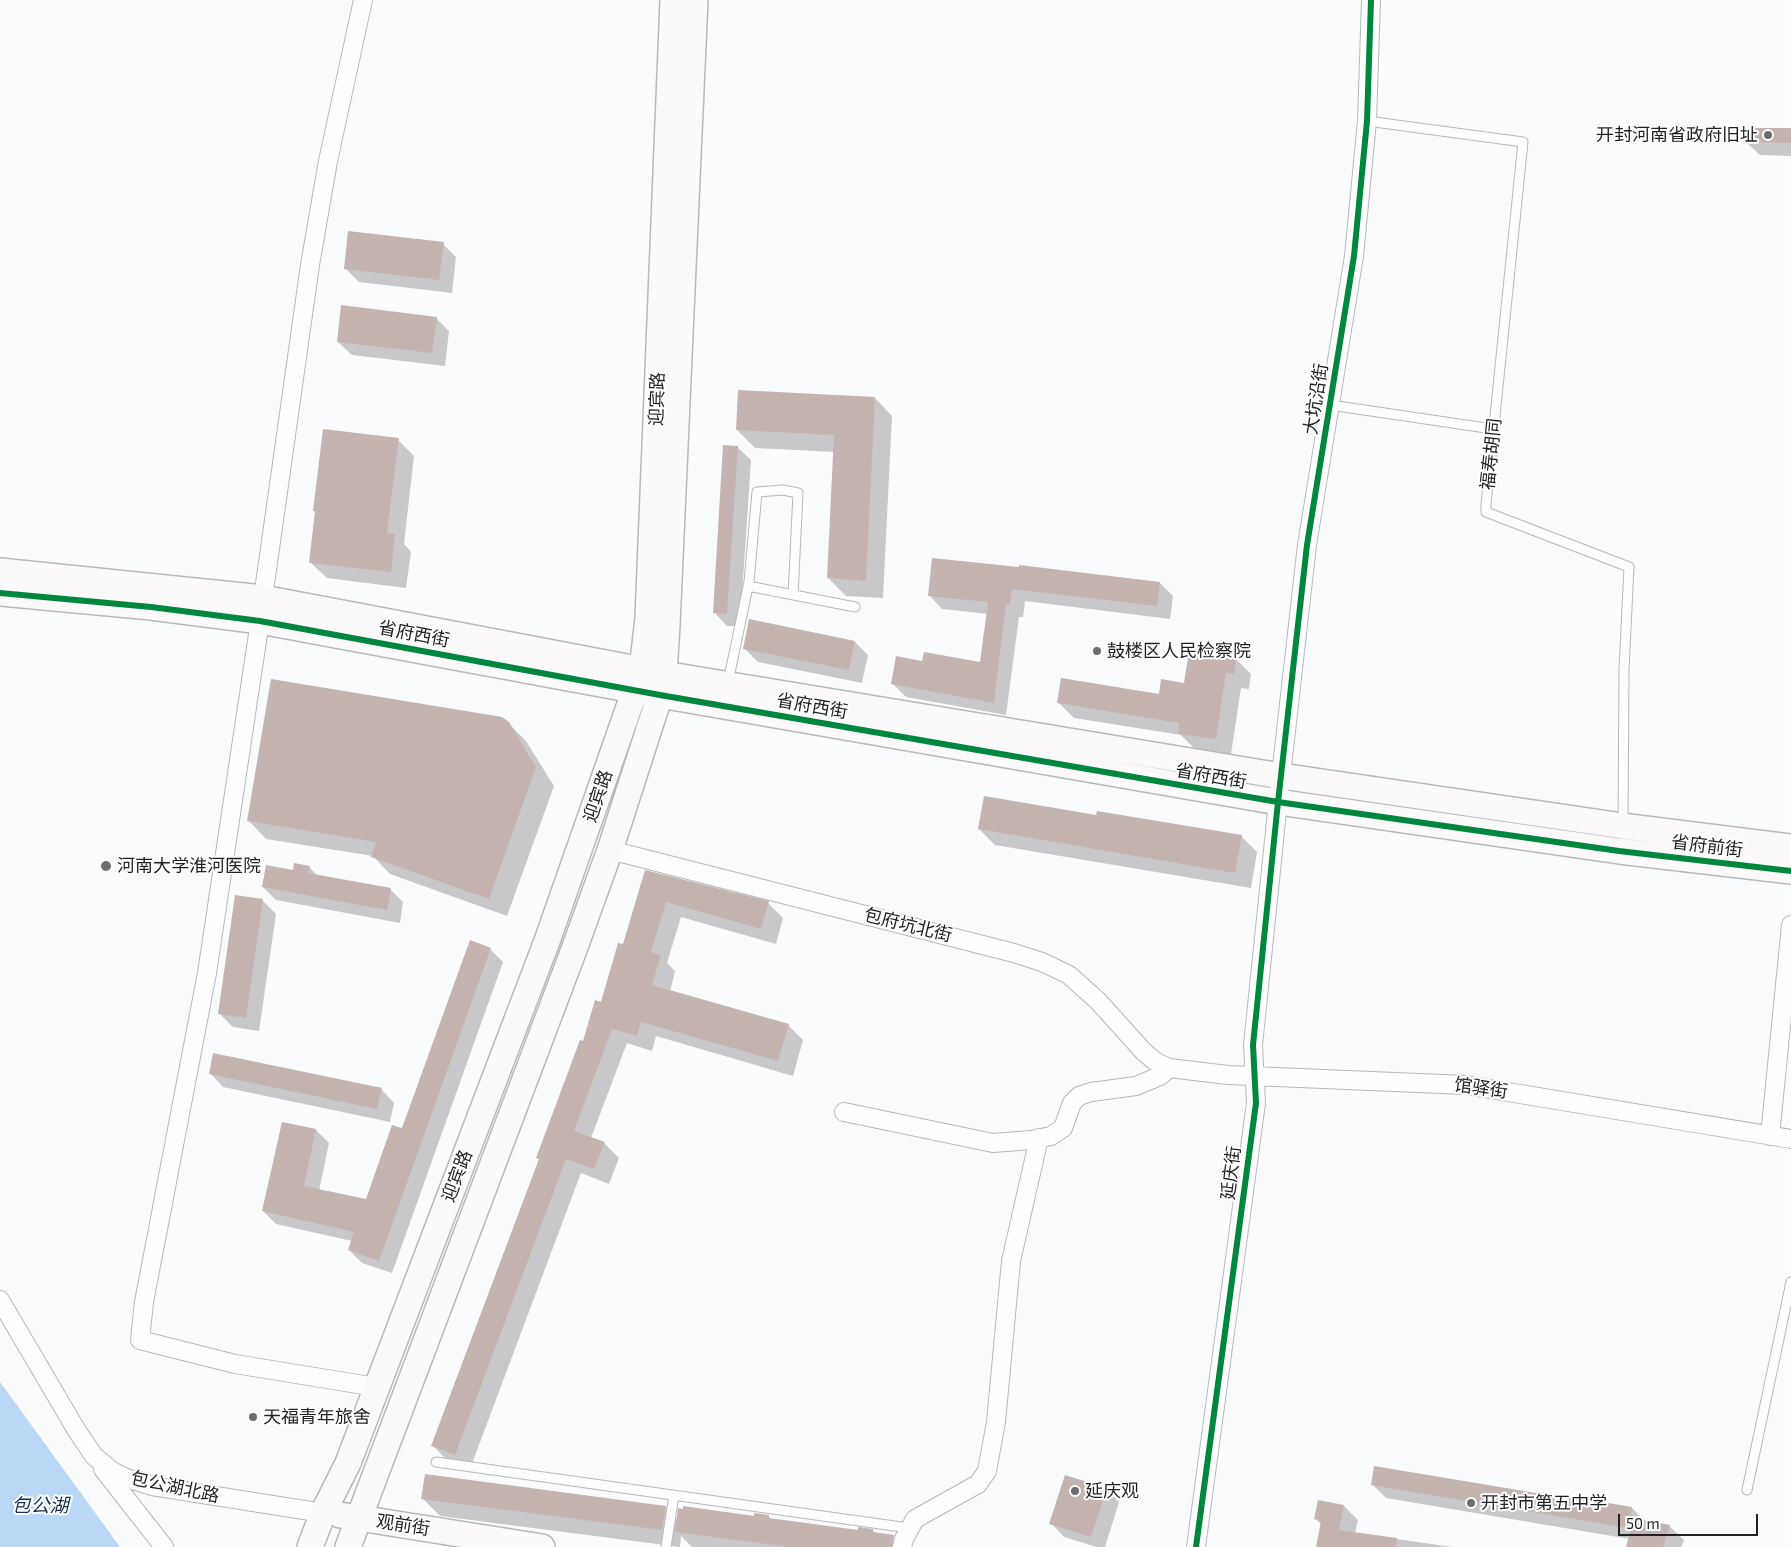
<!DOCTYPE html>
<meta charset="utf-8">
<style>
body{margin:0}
#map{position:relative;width:1791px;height:1547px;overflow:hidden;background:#fafbfd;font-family:"Exo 2",sans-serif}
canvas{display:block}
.scale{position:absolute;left:1618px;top:1514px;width:140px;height:22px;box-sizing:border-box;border:2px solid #1e2022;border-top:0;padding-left:6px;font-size:15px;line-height:18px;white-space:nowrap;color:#1e2022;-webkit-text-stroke:4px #fff;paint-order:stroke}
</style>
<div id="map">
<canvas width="1791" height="1547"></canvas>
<div class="scale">50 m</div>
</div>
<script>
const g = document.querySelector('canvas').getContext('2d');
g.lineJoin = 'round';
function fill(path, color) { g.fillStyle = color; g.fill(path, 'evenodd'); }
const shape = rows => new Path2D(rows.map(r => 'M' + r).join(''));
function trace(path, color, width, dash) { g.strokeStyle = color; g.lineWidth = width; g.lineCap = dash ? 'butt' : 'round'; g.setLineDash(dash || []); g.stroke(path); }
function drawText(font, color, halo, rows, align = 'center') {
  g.font = font + ' "Exo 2","Noto Sans SC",sans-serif'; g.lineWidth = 4; g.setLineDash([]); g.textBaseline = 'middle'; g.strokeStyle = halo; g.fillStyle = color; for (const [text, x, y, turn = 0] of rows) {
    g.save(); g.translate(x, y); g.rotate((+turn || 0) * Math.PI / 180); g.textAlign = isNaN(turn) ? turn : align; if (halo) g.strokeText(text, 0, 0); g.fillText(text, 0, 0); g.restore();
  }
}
const water = shape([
 [0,1382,120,1547,0,1547]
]);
const shadow = shape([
 [1791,129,1791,156,1760,155,1746,142],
 [443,244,456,257,452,293,359,282,345,268],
 [436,318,449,331,445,366,352,355,338,342],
 [875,398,892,416,883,598,846,596,828,578,835,452,755,448,737,430],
 [398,440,414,456,404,544,411,552,406,588,327,578,310,562,316,513,314,511],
 [737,447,751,460,740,626,727,626,714,612],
 [933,560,1160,583,1173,596,1170,619,1025,601,1023,617,1019,617,1006,715,906,697,893,684,923,663,981,663,988,614,942,609,929,595],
 [855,642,868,655,862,683,758,662,745,649],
 [1236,659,1251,674,1249,689,1241,688,1231,754,1195,749,1181,735,1074,718,1058,702,1160,695],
 [508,723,526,741,554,786,507,916,390,874,373,856,266,839,249,821],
 [1097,816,1241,836,1257,852,1251,888,995,845,979,829],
 [309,867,318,876,390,889,403,902,400,923,276,900,263,887,294,872],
 [645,872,768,903,783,918,776,944,681,917,667,963,675,971,670,992,788,1025,803,1040,793,1076,656,1036,652,1051,627,1043,591,1138,604,1143,619,1158,609,1184,581,1173,470,1469,448,1461,433,1446,584,1043,624,946],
 [263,901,276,914,259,1031,233,1027,220,1014],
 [490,949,503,962,392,1273,362,1263,349,1250,352,1241,276,1224,263,1211,283,1123,316,1130,329,1143,319,1191,366,1201],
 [210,1073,381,1089,394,1103,390,1122,223,1087],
 [1373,1485,1561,1498,1632,1508,1645,1521,1669,1526,1684,1540,1681,1547,1627,1547,1630,1539,1386,1498],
 [1106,1489,1119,1502,1105,1547,1097,1547,1064,1537,1051,1523],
 [422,1498,665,1507,678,1520,768,1516,772,1520,859,1531,872,1530,875,1534,889,1535,900,1547,692,1547,681,1536,680,1547,440,1516],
 [1344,1506,1358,1520,1355,1533,1452,1547,1318,1547,1322,1525,1316,1519]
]);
const building = shape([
 [1745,128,1791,128,1791,143,1745,142],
 [348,231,444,242,439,280,344,269],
 [341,305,437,317,432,353,337,342],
 [738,390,875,397,866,581,827,578,834,435,736,430],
 [323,429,399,438,387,533,395,534,391,572,309,563,315,511,313,511],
 [723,445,738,446,727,614,713,613],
 [932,558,1019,567,1019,565,1160,582,1157,606,1012,589,1010,605,1006,604,994,703,891,684,896,656,922,661,924,652,980,662,988,602,928,596],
 [749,619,855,641,849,670,743,649],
 [1189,651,1236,658,1234,674,1226,673,1216,739,1178,734,1179,723,1057,703,1061,678,1159,694,1161,679,1184,683],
 [271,679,502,717,509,722,536,767,489,899,371,857,376,842,247,821],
 [984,796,1096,815,1097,811,1242,835,1235,873,978,829],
 [294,863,310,866,308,873,391,888,387,910,262,887,266,865,293,870],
 [645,870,769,901,761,929,666,902,651,952,661,955,652,985,789,1024,778,1061,641,1022,637,1036,612,1029,574,1131,605,1142,594,1169,566,1159,455,1455,431,1446,539,1159,536,1158,580,1040,583,1041,595,1000,601,1002,618,943,623,944],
 [235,895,263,899,246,1018,218,1014],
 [470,940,491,948,379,1261,348,1250,354,1232,262,1211,282,1122,316,1129,304,1186,366,1199,392,1125,402,1128],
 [213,1053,382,1088,377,1109,209,1074],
 [1374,1466,1560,1497,1560,1495,1632,1507,1629,1528,1371,1485],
 [425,1474,666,1506,662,1530,421,1499],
 [1065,1475,1107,1488,1091,1537,1049,1524],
 [1318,1500,1344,1505,1339,1530,1397,1538,1396,1547,1316,1547,1321,1521,1314,1519],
 [683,1506,754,1516,754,1513,769,1515,769,1518,858,1530,858,1527,873,1529,873,1532,894,1535,892,1547,789,1547,675,1532,678,1508,683,1509],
 [1634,1518,1670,1525,1663,1547,1626,1547]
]);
const lane = shape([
 [1367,121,1523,142,1486,504,1486,512,1629,567,1624,669,1623,826],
 [1330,405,1493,429],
 [748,586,855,607],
 [728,682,749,582,757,492,783,490,798,493,793,595],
 [436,1462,909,1528],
 [1747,1490,1791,1282],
 [666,1547,674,1495]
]);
const street = shape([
 [263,598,310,265,328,161,363,0],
 [260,621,207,973,144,1302,140,1340,235,1364,376,1387],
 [610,850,1014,953,1042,962,1069,975,1098,1001,1144,1052,1156,1062,1169,1068,1228,1075,1466,1085,1791,1139],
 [844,1112,993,1143,1031,1140,1051,1136,1063,1128,1072,1103,1079,1096,1091,1092,1136,1086,1160,1076,1169,1068],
 [1770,1136,1791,925],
 [0,1300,77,1431,94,1456,112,1471,126,1478,152,1486,323,1513],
 [103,1469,164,1547],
 [902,1547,904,1539,915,1519,978,1484,987,1471,996,1422,1011,1261,1039,1138],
 [1196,1547,1256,1103,1253,1045,1278,802,1307,545,1354,256,1367,121,1371,0]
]);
const secondary = shape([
 [0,571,263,598,664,674,1281,776,1623,826,1791,847],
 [0,593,151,607,260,621,660,695,1278,802,1619,851,1791,871],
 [340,1515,542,1547],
 [310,1547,323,1513,348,1463,547,941,642,670,648,618,673,0],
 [348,1547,575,947,610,850,660,695,664,674,667,625,695,0]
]);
const cycleway = shape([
 [0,593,151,607,260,621,660,695,1278,802,1619,851,1791,871],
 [1196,1547,1256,1103,1253,1045,1278,802,1307,545,1354,256,1367,121,1371,0]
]);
const markers = [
 [1768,135,5,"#6b6d6f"],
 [1097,651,5,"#6b6d6f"],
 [106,866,6,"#6b6d6f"],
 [253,1417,5,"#6b6d6f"],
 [1075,1491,5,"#6b6d6f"],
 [1471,1503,5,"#6b6d6f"]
];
const poiNames = [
 ["开封河南省政府旧址",1758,135,"right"],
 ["鼓楼区人民检察院",1107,651],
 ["河南大学淮河医院",117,866],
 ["天福青年旅舍",263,1417],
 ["延庆观",1085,1491],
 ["开封市第五中学",1481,1503]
];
const streetNames = [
 ["迎宾路",657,399,-88],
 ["大坑沿街",1316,399,-81],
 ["福寿胡同",1491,454,-84],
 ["省府西街",414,634,11],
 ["省府西街",812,706,10],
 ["省府西街",1211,776,10],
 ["迎宾路",598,796,-71],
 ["省府前街",1707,846,7],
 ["包府坑北街",908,925,14],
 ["馆驿街",1481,1088,8],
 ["延庆街",1231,1173,-83],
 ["迎宾路",457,1176,-69],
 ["包公湖北路",175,1487,12],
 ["观前街",403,1525,9]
];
const waterNames = [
 ["包公湖",40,1506]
];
fill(water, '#bad7f5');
fill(shadow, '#0003');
fill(building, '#c4b3ae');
trace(lane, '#b7b8ba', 11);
trace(street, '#b7b8ba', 20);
trace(secondary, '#b7b8ba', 28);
trace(lane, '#fefeff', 9);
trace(street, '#fefeff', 18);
trace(secondary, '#fcf9fb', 25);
trace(cycleway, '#00873e', 6);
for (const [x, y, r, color] of markers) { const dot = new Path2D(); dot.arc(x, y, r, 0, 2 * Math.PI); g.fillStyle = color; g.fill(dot); trace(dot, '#fff', 2); }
drawText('18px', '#1e2022', '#fff', poiNames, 'left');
drawText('18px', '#1e2022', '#fff', streetNames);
drawText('italic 19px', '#122f4a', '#fff', waterNames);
</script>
